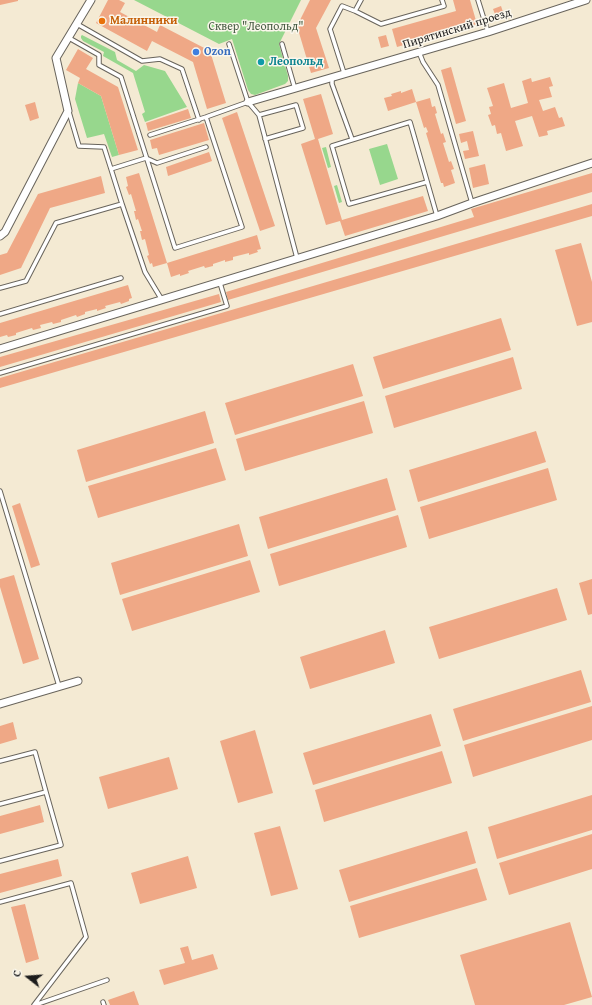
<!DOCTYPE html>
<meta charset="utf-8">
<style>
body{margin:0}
#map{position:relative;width:592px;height:1005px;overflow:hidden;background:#f4ead3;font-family:"Gentium Book Plus",serif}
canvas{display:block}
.north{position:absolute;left:8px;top:957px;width:40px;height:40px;-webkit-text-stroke:3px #fbf7ec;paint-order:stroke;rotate:287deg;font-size:11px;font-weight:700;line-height:16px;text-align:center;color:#1c1c1c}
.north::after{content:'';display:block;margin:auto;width:14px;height:18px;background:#1c1c1c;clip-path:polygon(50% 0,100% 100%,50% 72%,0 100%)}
</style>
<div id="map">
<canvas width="592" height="1005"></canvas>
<div class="north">С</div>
</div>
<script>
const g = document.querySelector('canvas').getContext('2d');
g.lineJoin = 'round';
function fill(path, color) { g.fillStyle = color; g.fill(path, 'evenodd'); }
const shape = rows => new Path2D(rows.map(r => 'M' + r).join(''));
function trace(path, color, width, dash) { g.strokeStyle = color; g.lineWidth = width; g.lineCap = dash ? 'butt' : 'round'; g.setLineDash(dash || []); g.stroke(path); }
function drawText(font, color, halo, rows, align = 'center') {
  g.font = font + ' "Gentium Book Plus",serif'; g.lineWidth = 3; g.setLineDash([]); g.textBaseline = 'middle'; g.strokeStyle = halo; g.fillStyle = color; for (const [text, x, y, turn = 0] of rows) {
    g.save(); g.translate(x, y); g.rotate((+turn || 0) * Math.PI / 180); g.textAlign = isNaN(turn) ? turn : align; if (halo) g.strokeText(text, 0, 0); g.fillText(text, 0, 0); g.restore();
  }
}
const green = shape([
 [134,0,301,0,279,44,288,76,288,81,285,84,255,95,251,94,248,90,232,39,219,44],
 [82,35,115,52,117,60,136,71,144,65,165,71,187,107,145,122,142,114,145,112,133,73,103,56,104,52,83,41,81,38,81,36],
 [78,83,101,96,119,155,112,157,104,134,87,138,75,99],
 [387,144,398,179,380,185,369,149],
 [326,147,331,167,328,168,322,148],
 [337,185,342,202,339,203,334,186]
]);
const building = shape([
 [0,0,18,0,18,1,0,5],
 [108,0,119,0,125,3,120,12,157,32,160,25,210,51,226,103,207,109,193,62,152,41,147,51,96,23],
 [310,0,331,0,316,28,329,68,311,73,297,26],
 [453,0,470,0,477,24,397,47,392,29,456,11],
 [501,6,504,15,496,17,493,9],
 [386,35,389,46,381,48,378,37],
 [78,49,93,58,86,69,118,87,138,150,119,155,101,96,78,83,80,78,66,70],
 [451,67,466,121,456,124,441,70],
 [550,77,553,86,549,87,552,97,539,100,543,111,555,107,559,118,562,117,565,126,547,131,548,135,539,137,532,116,515,121,523,146,506,151,501,133,497,134,495,125,492,126,488,115,491,114,489,107,493,106,487,88,504,83,511,108,528,103,522,81,531,78,532,82],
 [412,89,416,102,388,111,384,98,392,96,391,94,401,91,401,93],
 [321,94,333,134,318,139,342,220,423,196,428,211,345,236,340,221,326,225,301,144,315,139,303,99],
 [430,98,432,107,435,106,437,113,435,114,441,134,443,133,446,142,443,143,449,162,451,161,454,169,451,170,455,183,444,187,443,183,441,183,426,133,428,132,426,127,424,128,416,102],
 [35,102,39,118,30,121,25,105],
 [188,109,191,118,148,131,146,123],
 [237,112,275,226,260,231,222,118],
 [204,123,209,140,159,155,157,148,152,149,150,140],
 [473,131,479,156,465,159,463,151,469,150,467,141,461,143,459,134],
 [209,152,212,161,168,176,166,167],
 [485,164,489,184,473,188,469,168],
 [139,173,167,263,257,235,261,249,257,250,258,252,249,255,249,253,233,257,233,260,225,262,225,260,213,264,213,266,205,268,204,266,188,271,189,273,180,276,180,274,171,277,167,263,153,267,152,263,150,264,147,256,149,255,145,239,142,240,140,231,142,231,138,219,136,220,134,211,136,211,131,194,129,195,126,187,128,186,126,177],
 [592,173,592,192,228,300,226,292,474,217,471,209],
 [101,176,105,193,50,208,21,268,0,275,0,255,7,253,38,194],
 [592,204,592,216,0,388,0,378],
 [581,243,592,282,592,322,577,326,555,250],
 [128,285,132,298,129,299,129,301,121,304,120,302,105,306,106,308,97,311,97,309,85,312,85,314,77,317,76,315,61,320,61,322,53,324,52,322,40,325,41,328,33,330,32,328,16,333,16,335,8,337,7,335,0,337,0,323],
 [219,294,221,302,0,367,0,357],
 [501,318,511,350,383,389,373,357],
 [513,357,522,389,394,428,385,396],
 [353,364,363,396,235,435,225,403],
 [364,401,373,433,245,471,236,439],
 [205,411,214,443,86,482,77,450],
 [536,431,546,462,418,502,409,470],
 [216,448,226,480,98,518,88,486],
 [548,468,557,500,429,539,420,507],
 [387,478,396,510,268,549,259,517],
 [20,503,40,565,31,568,12,506],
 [398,515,407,547,279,586,270,554],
 [239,524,248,556,120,595,111,563],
 [250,560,260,592,132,631,122,599],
 [14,575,39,659,23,664,0,587,0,579],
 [592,579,592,614,588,615,579,583],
 [557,588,567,620,439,659,429,627],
 [385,630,395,663,310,689,300,657],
 [581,670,591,702,463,741,453,709],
 [592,706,592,740,473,777,464,745],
 [431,714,441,746,313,785,303,753],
 [13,722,17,739,0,744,0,726],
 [255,730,273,793,238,803,220,741],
 [442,751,452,783,324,822,315,790],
 [169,757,178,789,108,809,99,777],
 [592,795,592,830,497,859,488,827],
 [40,805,44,822,0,834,0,816],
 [280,826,298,889,271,896,254,833],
 [467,831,476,863,349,902,339,870],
 [592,834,592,869,509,895,499,863],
 [188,856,197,888,140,904,131,873],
 [58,859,62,876,0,893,0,874],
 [477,868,487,900,359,938,350,906],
 [25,904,39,959,26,963,11,907],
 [570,922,592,997,564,1005,475,1005,460,955],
 [188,946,192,960,213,954,218,969,164,985,159,970,185,963,180,948],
 [134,991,139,1005,110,1005,108,1000]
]);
const lane = shape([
 [478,0,488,32],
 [355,11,381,24,444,6,442,0],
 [77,24,142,61,160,59,182,69,199,120],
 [69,38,99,55,99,65,121,77,175,248,242,227,206,117],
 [229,44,248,102,259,115,297,258],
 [282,44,295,89],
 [419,52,423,62,438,85,472,203],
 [344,73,330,29,342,6,355,11,361,0],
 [332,78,332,84,352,139],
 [69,112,79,146,104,147,111,169,146,158,157,163,206,147],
 [259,115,296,105,303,128,265,139],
 [150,135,206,117,248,102],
 [111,169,122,204],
 [427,182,349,204,332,146,410,122,437,216],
 [0,288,26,281,56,223,122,204,145,272,162,300],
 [0,314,121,278],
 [0,373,227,306,220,283],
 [0,491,59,686],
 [0,761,35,752,46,792],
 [0,804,46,792,61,845,0,861],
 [0,902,71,883,86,937,34,1005],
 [103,1002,104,1005],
 [35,1005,107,980]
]);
const street = shape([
 [248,102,488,32,586,0],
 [0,236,5,232,68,111,56,58,91,0],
 [0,349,437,216,472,203,592,163],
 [0,704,78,681]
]);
const markers = [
 [102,21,4,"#e8710a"],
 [196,52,4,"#3f7fe0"],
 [261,62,4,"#0f9aa8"]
];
const foodNames = [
 ["Малинники",110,21]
];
const parkNames = [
 ["Сквер \"Леопольд\"",256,27]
];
const streetNames = [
 ["Пирятинский проезд",457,29,-17]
];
const shopNames = [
 ["Ozon",204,52]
];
const cultureNames = [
 ["Леопольд",269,62]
];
fill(green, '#97d78d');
fill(building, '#efa886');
trace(lane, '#68645c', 5.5);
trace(street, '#68645c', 9);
trace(lane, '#fff', 3.5);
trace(street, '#fff', 7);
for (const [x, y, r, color] of markers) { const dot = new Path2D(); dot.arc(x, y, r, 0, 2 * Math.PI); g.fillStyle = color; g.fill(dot); trace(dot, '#fbf7ec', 1.5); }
drawText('bold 12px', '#c56008', '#fbf7ec', foodNames, 'left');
drawText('12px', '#475d44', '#fbf7ec', parkNames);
drawText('12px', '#1c1c1c', '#fbf7ec', streetNames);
drawText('bold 12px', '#366cbe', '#fbf7ec', shopNames, 'left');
drawText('bold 12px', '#0d838f', '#fbf7ec', cultureNames, 'left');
</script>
